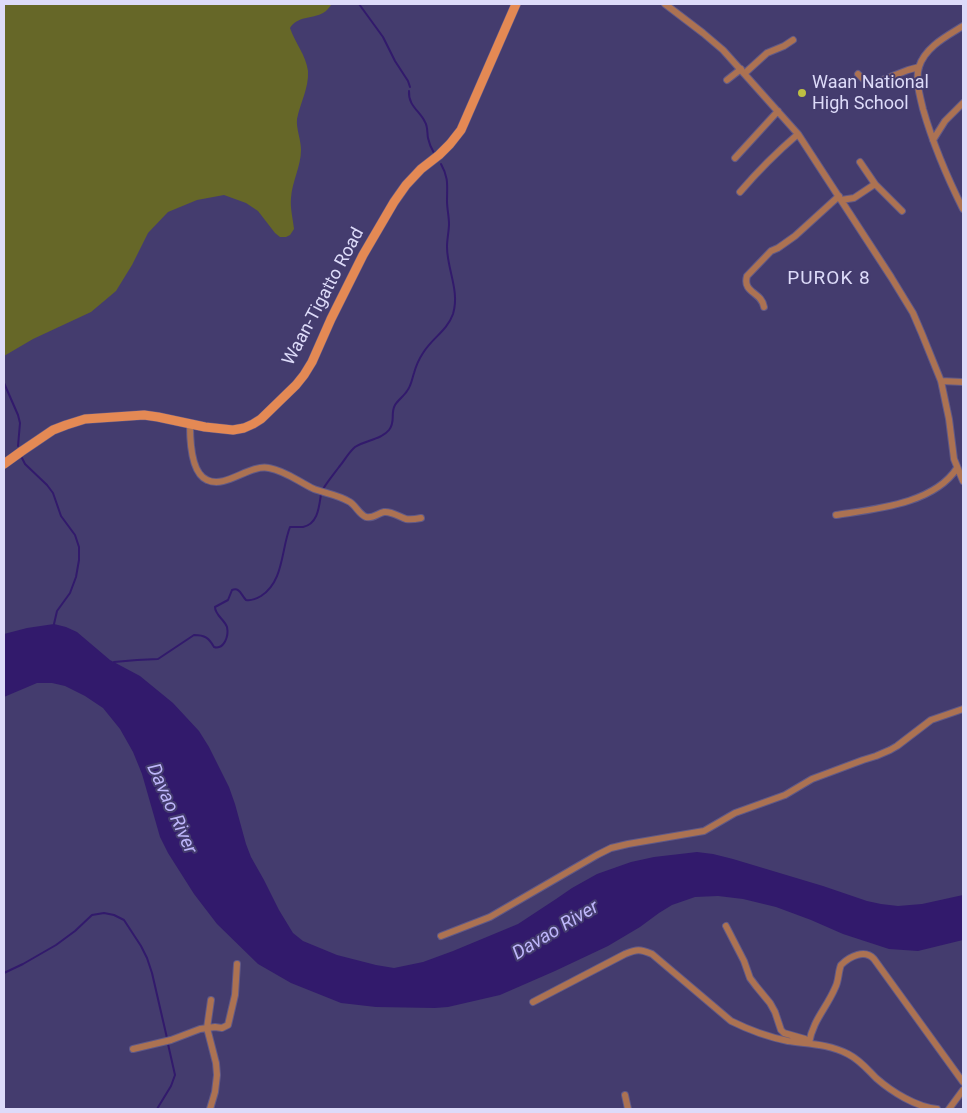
<!DOCTYPE html>
<html>
<head>
<meta charset="utf-8">
<style>
  body { margin:0 }
  #map { position:relative; width:967px; height:1113px; overflow:hidden; background:#443c6e; font-family:Roboto,sans-serif }
  canvas { display:block }
  .frame { position:absolute; inset:0; border:5px solid #dddbf9; pointer-events:none }
</style>
</head>
<body>
<div id="map">
<canvas width="967" height="1113"></canvas>
<div class="frame"></div>
</div>
<script>
const c = document.querySelector('canvas').getContext('2d');
c.lineJoin = 'round';
function fillPath(path, color) { c.fillStyle = color; c.fill(path, 'evenodd'); }
function stroke(path, color, width, dash) { c.strokeStyle = color; c.lineWidth = width; c.lineCap = dash ? 'butt' : 'round'; c.setLineDash(dash || []); c.stroke(path); }
function write(font, color, halo, rows, align = 'center') {
  c.font = font + ' Roboto,sans-serif'; c.lineWidth = 4; c.setLineDash([]); c.textBaseline = 'middle'; c.strokeStyle = halo; c.fillStyle = color; for (const [text, x, y, turn = 0] of rows) {
    c.save(); c.translate(x, y); c.rotate((+turn || 0) * Math.PI / 180); c.textAlign = isNaN(turn) ? turn : align; if (halo) c.strokeText(text, 0, 0); c.fillText(text, 0, 0); c.restore();
  }
}
fillPath(new Path2D(`
  M4,4H332C329,7 327,11 323,13C312,19 297,16 290,28C295,43 306,55 308,71C309,88 300,103 297,119C296,129 301,139 301,150C301,166 292,182 291,198C290,208 293,219 294,229L290,235L286,237H280L275,233L258,211L246,203L224,195L197,200L168,212L148,233L132,265L116,291L91,312L33,339L4,356Z`), '#666728');
fillPath(new Path2D(`
  M54,624L66,627L77,632L110,660L140,676L173,703L199,731L209,747L229,787L235,804L246,844L251,857L264,880L279,910L293,933L303,941L337,955L376,965L394,968L423,962L453,951L518,924L556,899L572,888L597,874L631,862L654,857L697,852L713,854L733,859L823,886L867,901L881,904L898,906L922,904L963,895V940L918,951L889,949L843,934L811,920L776,907L743,899L718,896L695,897L672,905L659,913L640,927L608,946L555,971L500,995L448,1007L435,1008L376,1007L341,1003L291,983L258,964L217,924L194,894L168,853L160,837L142,774L133,752L120,729L103,708L85,696L65,686L52,683H37L4,697V634L27,628Z`), '#321a6c');
stroke(new Path2D(`
  M359,4L383,37L395,61L408,81L410,87
  M409,91C408,106 420,111 425,122C428,127 427,133 428,138C429,143 431,148 434,153
  M4,383L18,415L20,423L18,446
  M22,458L25,464L47,485L53,493L61,516L75,535L79,547V560L76,577L70,593L57,611L54,624
  M323,489C328,481 333,475 339,467C345,460 348,453 355,447C365,440 381,440 389,430C396,421 390,414 395,405C398,400 404,396 407,391C411,386 412,379 414,373C416,366 419,359 423,353C432,338 447,331 453,314C460,291 447,269 447,247C447,239 449,231 449,224C449,216 447,209 447,201C447,186 449,178 441,164
  M114,662L137,660L158,659L194,635C205,635 209,638 214,647C224,650 229,636 227,627C224,619 215,615 215,607L228,600L232,590C240,587 241,595 246,600C251,601 256,599 261,596C284,581 281,550 290,527C294,527 299,527 303,527C318,524 319,507 321,494
  M4,973L23,964L56,945L75,931L92,915L104,913L114,915L124,920L141,946L147,958L152,973L167,1038
  M157,1109L171,1086L175,1075L168,1044`), '#321a6c', 2);
const street = new Path2D(`
  M665,4L703,33L723,50L798,134L891,277L913,313L922,334L941,381L949,419L954,459L963,481
  M963,26C947,36 925,47 919,67C915,80 920,96 923,109C933,144 947,177 963,209
  M745,73L767,53L784,46L793,40
  M858,74L865,81L871,84L877,82L908,70L919,67
  M727,80L741,69
  M933,140L945,121L963,103
  M735,158L778,111
  M875,184L902,211
  M740,192C758,171 777,152 798,134
  M841,200L854,198L875,184L860,162
  M764,307C762,292 742,293 747,276L771,251L778,248L795,236L839,196
  M941,381L963,382
  M190,425C190,440 191,473 207,480C226,489 249,464 269,468C286,471 299,482 314,489C325,493 339,495 350,502C356,506 359,514 366,517C373,519 378,513 384,512C392,511 399,517 406,519C411,520 416,519 421,518
  M836,515C875,509 934,504 957,468
  M726,926L744,961L750,978L756,986L770,1003L775,1012L781,1030L784,1033L805,1039L809,1043
  M441,936L490,917L597,855L611,848L628,844L704,831L735,813L785,795L812,779L863,760L876,756L890,750L897,746L931,720L963,709
  M533,1002L625,954C637,949 640,949 652,954L731,1021C749,1030 768,1037 788,1041C809,1044 829,1044 848,1054C860,1060 867,1069 876,1078C892,1092 916,1107 937,1109
  M809,1043C813,1020 826,1009 835,988C839,981 838,972 841,965C850,956 865,949 874,959L963,1082
  M133,1049L171,1040L200,1029L215,1027L222,1028L228,1025L235,995L237,964
  M625,1095L628,1109
  M210,1109L215,1092L217,1075L216,1063L207,1028L211,1000
  M949,1109L963,1090`);
const secondary = new Path2D(`
  M4,464L22,451L53,430L66,425L85,419L144,415L158,417L205,427L233,430L244,428L253,424L261,419L296,385L304,375L312,362L331,319L363,255L394,202L406,185L421,169L439,155L450,144L461,130L516,4`);
stroke(street, '#605987', 8);
stroke(secondary, '#605987', 10);
stroke(street, '#ac7252', 6);
stroke(secondary, '#e48954', 9);
for (const [x, y, r, color] of [
  [802,93,5,"#bebf42"]
]) { const dot = new Path2D(); dot.arc(x, y, r, 0, 2 * Math.PI); c.fillStyle = color; c.fill(dot); stroke(dot, '#443c6e', 2); }
write('18px', '#dddbf9', '#443c6e', [
  ["Waan National",812,83],
  ["High School",812,104]
], 'left');
write('18px', '#dddbf9', '#443c6e', [
  ["Waan-Tigatto Road",324,297,-62]
]);
c.letterSpacing = '1px';
write('19px', '#dddbf9', '#443c6e', [
  ["PUROK 8",829,279]
]);
c.letterSpacing = '0px';
write('italic 19px', '#beb6fb', '#443c6e', [
  ["Davao River",171,809,66],
  ["Davao River",556,931,-31]
]);
</script>
</body>
</html>
